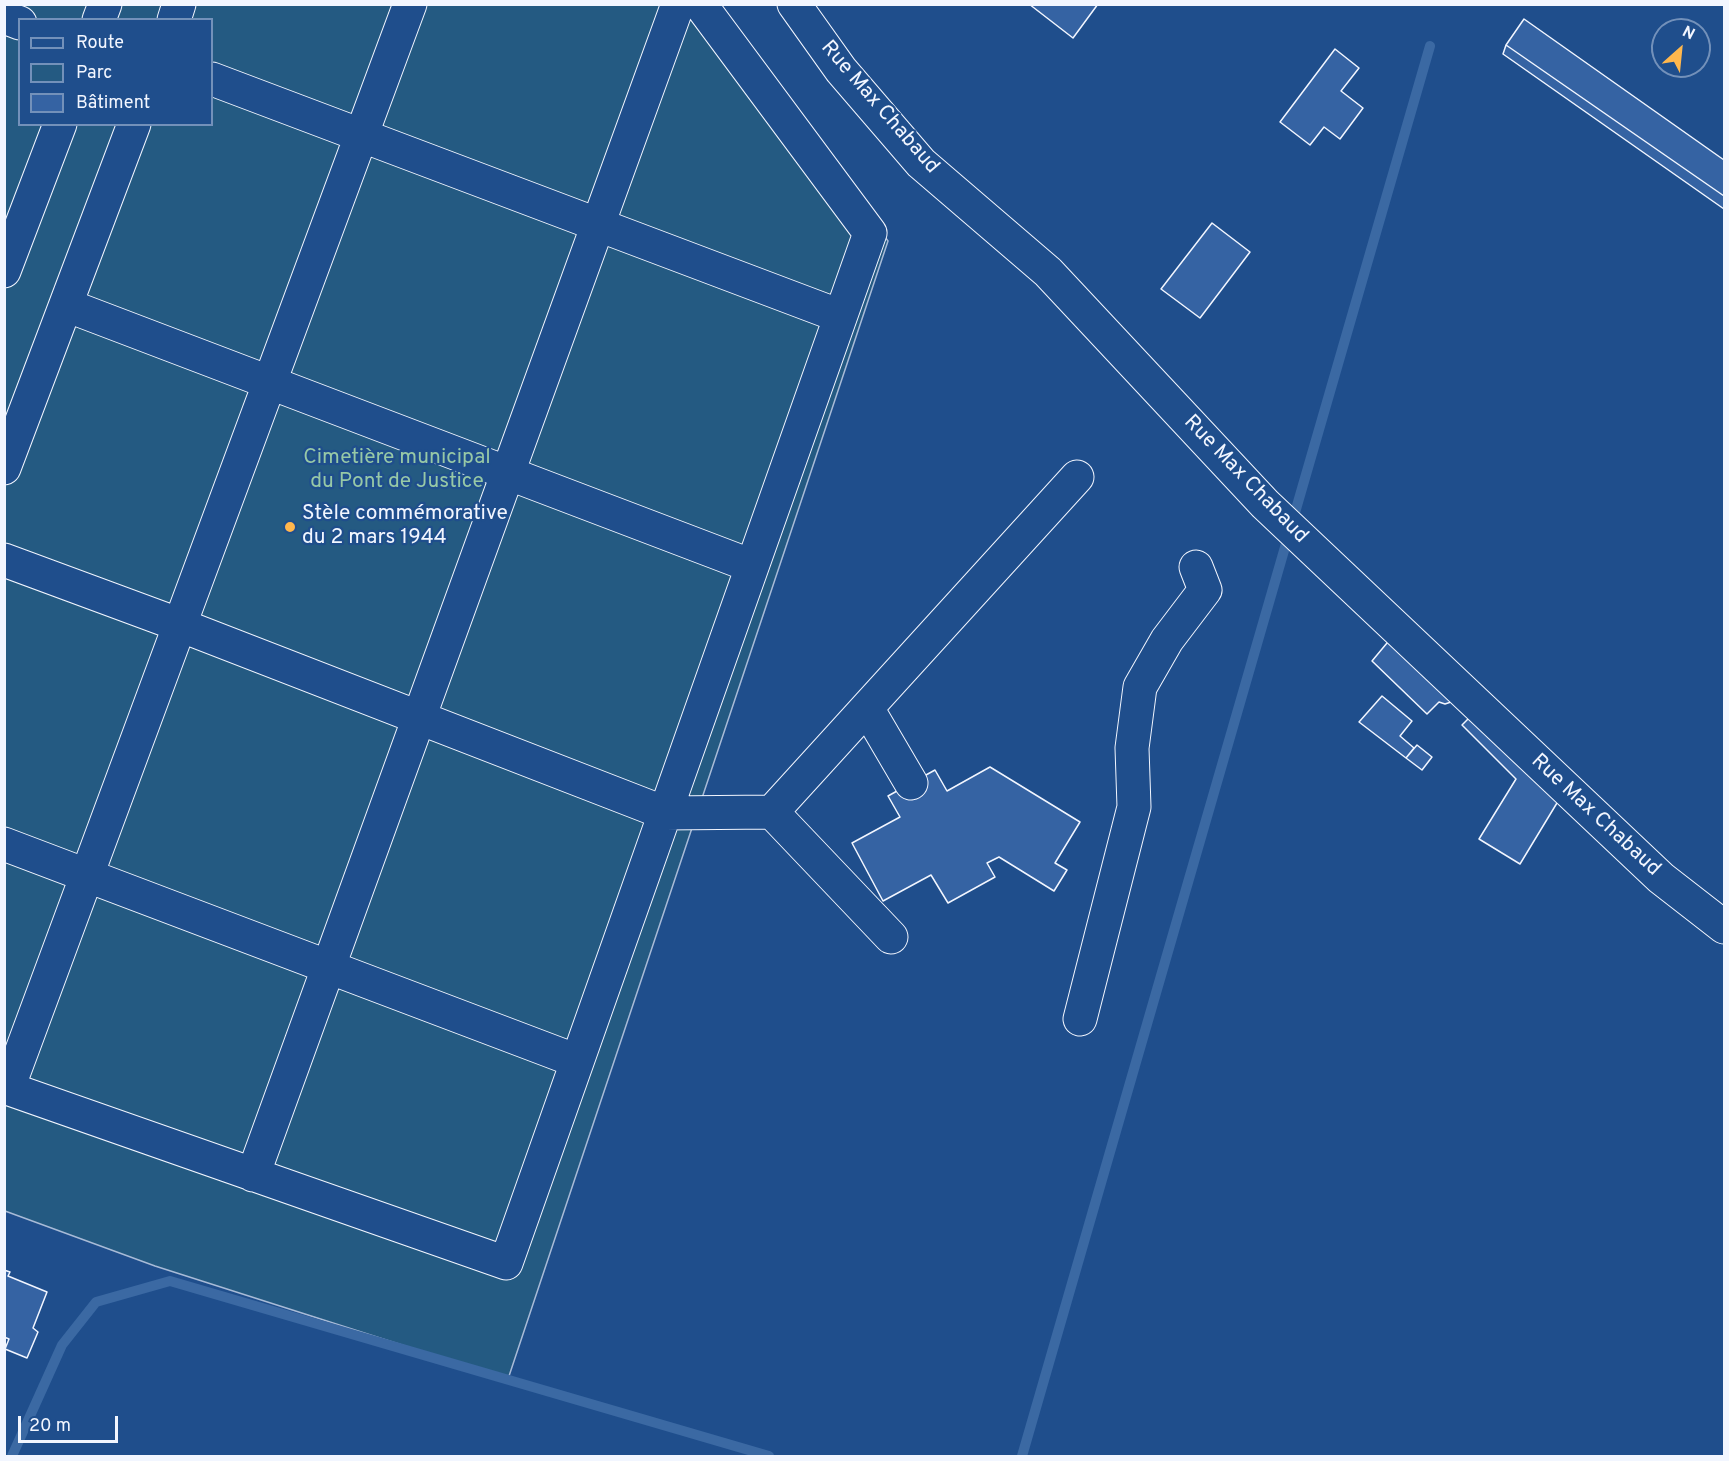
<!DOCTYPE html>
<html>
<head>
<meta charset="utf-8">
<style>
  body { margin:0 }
  #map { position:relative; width:1729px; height:1461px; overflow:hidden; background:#1f4e8c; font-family:Overpass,sans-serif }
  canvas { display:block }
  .frame { position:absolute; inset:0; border:6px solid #f2f6ff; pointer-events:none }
  .legend { position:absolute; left:18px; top:18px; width:195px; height:108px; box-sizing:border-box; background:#1f4e8c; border:2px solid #7391ba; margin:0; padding:8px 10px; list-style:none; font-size:18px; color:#f2f6ff }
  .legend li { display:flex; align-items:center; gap:12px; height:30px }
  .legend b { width:30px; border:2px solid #7391ba }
  .north { position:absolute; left:1651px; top:18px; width:60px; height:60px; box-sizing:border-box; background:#1f4e8c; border:2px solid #7391ba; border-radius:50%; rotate:27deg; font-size:16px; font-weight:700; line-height:24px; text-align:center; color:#f2f6ff }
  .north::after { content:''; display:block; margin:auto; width:21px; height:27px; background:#ffb74d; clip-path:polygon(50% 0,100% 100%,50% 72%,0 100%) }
  .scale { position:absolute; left:18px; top:1416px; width:100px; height:27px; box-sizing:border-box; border:3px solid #f2f6ff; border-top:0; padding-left:8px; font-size:18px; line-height:21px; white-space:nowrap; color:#f2f6ff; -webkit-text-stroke:4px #1f4e8c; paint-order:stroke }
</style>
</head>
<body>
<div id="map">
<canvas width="1729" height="1461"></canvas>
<div class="frame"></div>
<ul class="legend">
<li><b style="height:8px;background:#1f4e8c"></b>Route</li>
<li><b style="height:16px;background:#245a82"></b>Parc</li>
<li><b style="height:16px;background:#3563a3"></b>Bâtiment</li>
</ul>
<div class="north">N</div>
<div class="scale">20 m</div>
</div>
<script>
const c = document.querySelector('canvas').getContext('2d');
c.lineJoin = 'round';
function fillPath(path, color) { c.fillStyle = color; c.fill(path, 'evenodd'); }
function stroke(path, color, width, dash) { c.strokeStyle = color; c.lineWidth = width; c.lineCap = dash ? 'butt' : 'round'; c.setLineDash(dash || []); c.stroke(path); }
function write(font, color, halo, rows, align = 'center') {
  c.font = font + ' Overpass,sans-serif'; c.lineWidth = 4.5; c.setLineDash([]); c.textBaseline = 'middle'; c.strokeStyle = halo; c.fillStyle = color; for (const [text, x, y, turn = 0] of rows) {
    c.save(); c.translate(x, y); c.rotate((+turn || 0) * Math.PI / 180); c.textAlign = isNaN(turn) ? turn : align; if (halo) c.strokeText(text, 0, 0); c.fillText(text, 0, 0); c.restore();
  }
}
const green = new Path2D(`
  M4,5H707L808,131L888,241L508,1379L155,1266L5,1211ZM20,20H212V124H20Z`);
fillPath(green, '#245a82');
stroke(green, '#a8bbd7', 1.5);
stroke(new Path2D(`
  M12,1456L62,1345L96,1302L170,1281L769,1456
  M1022,1456L1430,46`), '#3b69a3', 10);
const building = new Path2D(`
  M1029,4H1098L1073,38Z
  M1524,19L1724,160V196L1506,45Z
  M1506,45L1724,196V209L1503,54Z
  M1335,49L1359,68L1341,91L1363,108L1340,139L1324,127L1310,145L1280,122Z
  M1212,223L1250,252L1200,318L1161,289Z
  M1392,637L1454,701L1445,704L1439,702L1427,714L1372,661Z
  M1382,696L1412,721L1400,736L1414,748L1406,758L1359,722Z
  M1473,714L1560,798L1520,864L1479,839L1516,779L1462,725Z
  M1417,745L1432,757L1422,770L1406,758Z
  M990,767L1080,822L1055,863L1067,870L1054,891L999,857L987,863L995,877L948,903L931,875L883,901L852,843L900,817L888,796L935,770L947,791Z
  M4,1270L10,1272L8,1276L47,1292L33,1328L38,1332L27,1358L5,1349L9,1339L4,1337Z`);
fillPath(building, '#3563a3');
stroke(building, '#f2f6ff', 1.5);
const minor = new Path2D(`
  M794,4L841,70L921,163L1048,272L1265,504L1661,878L1724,927
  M4,17L20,23
  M99,20L105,4
  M174,20L179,4
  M212,79L840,316
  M4,271L60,124
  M66,305L752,566
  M4,468L134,124
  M4,560L180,625L665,813L772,812L891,937
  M867,708L911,783
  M772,812L1077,477
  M4,844L577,1061
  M1080,1019L1134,807L1132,748L1140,687L1167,640L1205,590L1196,567
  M4,1087L506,1263L870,233L700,4
  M8,1088L410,4
  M253,1175L678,4`);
stroke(minor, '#f2f6ff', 35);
stroke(minor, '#1f4e8c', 33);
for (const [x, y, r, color] of [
  [290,527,6,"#ffb74d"]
]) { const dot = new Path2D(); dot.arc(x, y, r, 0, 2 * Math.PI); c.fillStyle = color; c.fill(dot); stroke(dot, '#1f4e8c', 2); }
write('21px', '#f2f6ff', '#1f4e8c', [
  ["Rue Max Chabaud",879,108,49],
  ["Rue Max Chabaud",1245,480,46],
  ["Rue Max Chabaud",1595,816,43]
]);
write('21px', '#97c8a6', '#1f4e8c', [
  ["Cimetière municipal",397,459],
  ["du Pont de Justice",397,483]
]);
write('21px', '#f2f6ff', '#1f4e8c', [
  ["Stèle commémorative",302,515],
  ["du 2 mars 1944",302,539]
], 'left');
</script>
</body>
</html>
